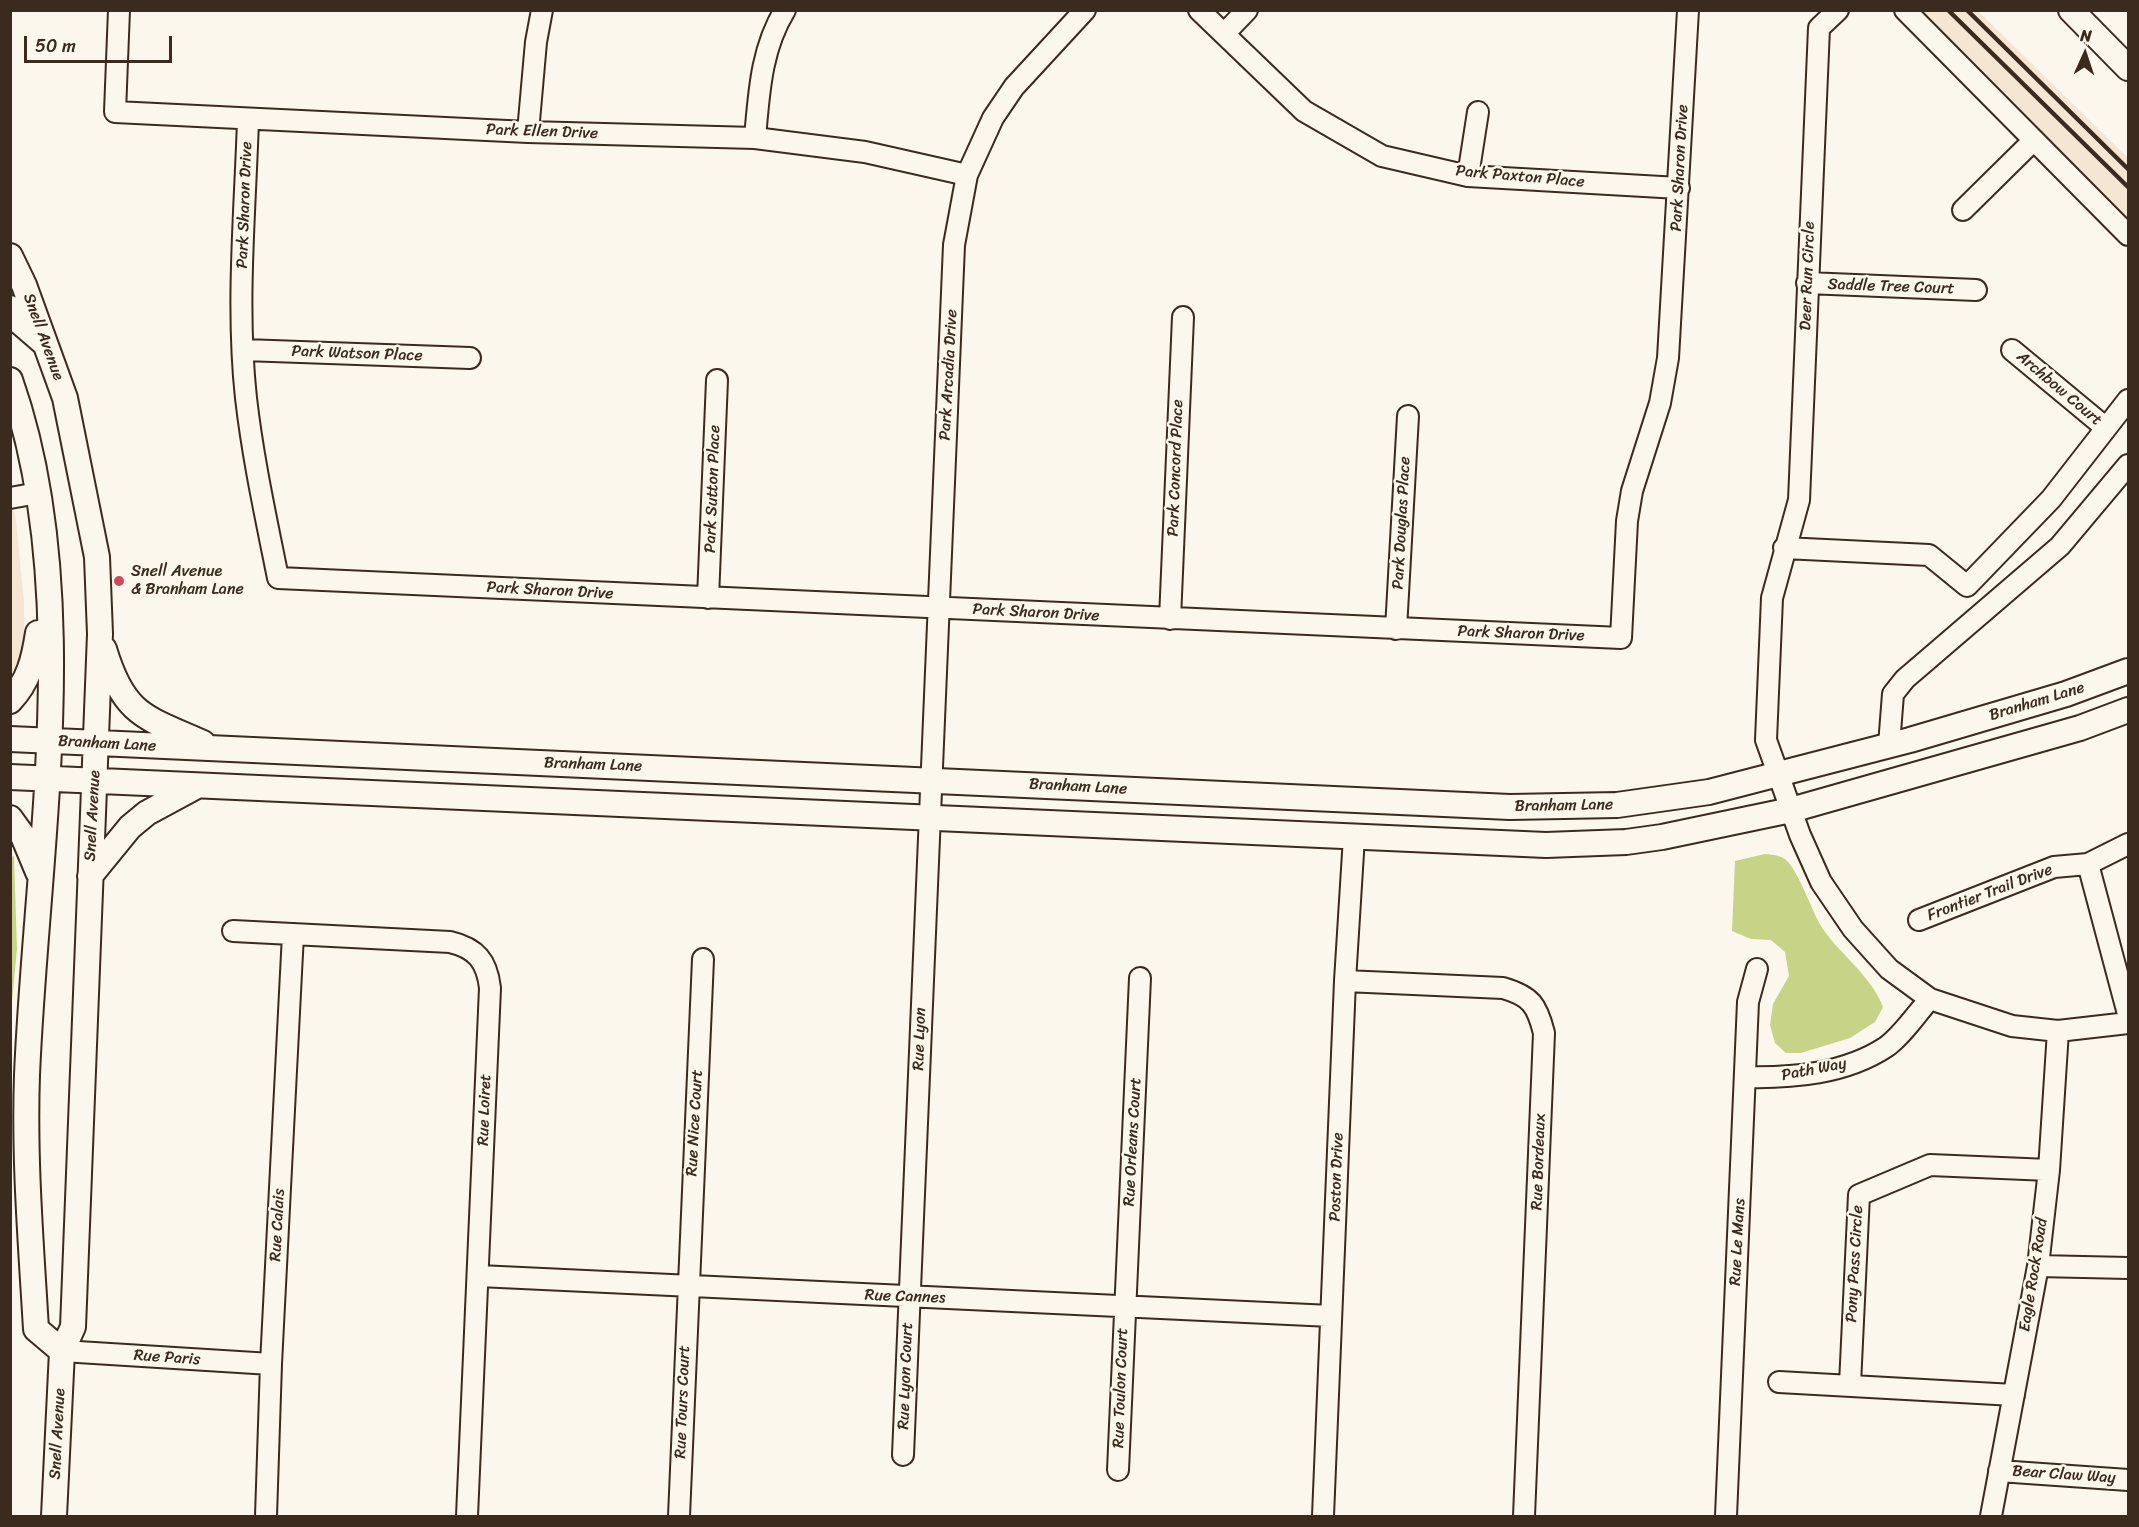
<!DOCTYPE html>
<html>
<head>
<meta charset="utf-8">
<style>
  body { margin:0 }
  #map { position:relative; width:2139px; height:1527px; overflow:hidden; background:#fbf7ec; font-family:Sriracha,sans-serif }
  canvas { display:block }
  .frame { position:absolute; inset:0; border:12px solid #3b2a1e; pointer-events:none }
  .north { position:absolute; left:2055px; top:24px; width:60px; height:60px; -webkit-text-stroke:4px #fbf7ec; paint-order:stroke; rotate:3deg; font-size:16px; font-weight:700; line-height:24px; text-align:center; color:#3b2a1e }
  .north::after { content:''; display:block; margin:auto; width:21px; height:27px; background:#3b2a1e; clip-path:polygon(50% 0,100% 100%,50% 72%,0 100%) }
  .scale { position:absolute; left:24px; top:36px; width:148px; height:27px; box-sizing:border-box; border:3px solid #3b2a1e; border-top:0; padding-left:8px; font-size:18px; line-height:21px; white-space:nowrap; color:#3b2a1e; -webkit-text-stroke:4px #fbf7ec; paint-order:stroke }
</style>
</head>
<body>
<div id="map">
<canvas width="2139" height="1527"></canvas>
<div class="frame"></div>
<div class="north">N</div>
<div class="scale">50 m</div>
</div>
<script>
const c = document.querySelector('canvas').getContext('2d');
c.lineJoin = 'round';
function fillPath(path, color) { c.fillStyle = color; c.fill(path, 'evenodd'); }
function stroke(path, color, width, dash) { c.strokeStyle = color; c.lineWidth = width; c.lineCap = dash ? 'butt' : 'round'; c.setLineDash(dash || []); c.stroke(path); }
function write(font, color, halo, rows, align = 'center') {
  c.font = font + ' Sriracha,sans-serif'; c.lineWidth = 5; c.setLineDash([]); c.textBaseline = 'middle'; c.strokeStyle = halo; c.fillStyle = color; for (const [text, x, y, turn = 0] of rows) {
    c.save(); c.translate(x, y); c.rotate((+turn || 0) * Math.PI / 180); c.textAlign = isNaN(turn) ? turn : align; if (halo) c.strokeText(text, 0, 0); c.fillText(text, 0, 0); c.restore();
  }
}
fillPath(new Path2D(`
  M1915,11H1978L2128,158V222Z
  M10,491L16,520L24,602V661L10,690Z`), '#f4e6d2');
fillPath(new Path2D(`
  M1765,854C1773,855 1780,855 1786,860C1798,870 1812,911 1821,926C1839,954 1871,975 1883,1007L1875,1022L1850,1038L1801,1053H1786L1775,1043L1770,1025L1773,1004L1789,976L1785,952L1771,940L1751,939L1732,931L1735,861Z
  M14,856L17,949L11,1012L10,857Z`), '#c7d386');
const minor = new Path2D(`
  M119,10L115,112L528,132L755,138L865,152L967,175
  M1199,10L1304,111L1382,156L1468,176L1679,188
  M1838,10L1819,28L1799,500L1772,598L1766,740L1800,835L1821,882L1853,929L1889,969L1930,999L2012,1026L2058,1031L2128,1023
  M1905,10L2128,235
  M1224,34L1247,10
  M248,120C245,213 236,306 246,398C253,459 266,518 278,578L1621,638L1627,521L1632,491L1660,403L1668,358L1688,10
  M528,132L536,42L542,10
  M755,138C759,93 761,49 785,10
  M1468,176L1478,112
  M1963,210L2034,140
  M1807,283L1976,290
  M244,350L470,358
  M2012,350L2106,428
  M10,498L38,493
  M1784,548L1929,555L1967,586L2051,499L2128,400
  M708,598L717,380
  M1170,619L1183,317
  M1396,629L1408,416
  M1889,745L1893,694L1905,679L2060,546L2128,465
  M2088,864L2128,1014
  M1919,920L2054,867L2088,864L2128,844
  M233,931L450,942C476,948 487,961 490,988L467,1516
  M1345,981L1503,988C1531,996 1537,1005 1544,1033L1524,1516
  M1746,1077C1793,1078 1845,1074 1886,1047C1902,1036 1916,1014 1930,999
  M2038,1266L2128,1268
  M479,1276L1331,1316
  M62,1351L271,1364
  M1779,1382L2014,1395
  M1850,1384L1859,1195L1930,1165L2049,1170
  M903,1455L954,245L967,175L993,118L1014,87L1085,10
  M1118,1470L1140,978
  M1999,1471L2128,1480
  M266,1516L271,1364L293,934
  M679,1516L703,959
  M1323,1516L1345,981L1354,837
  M1726,1516L1748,1002L1757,969
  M1991,1516L2038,1266L2049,1170L2058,1031`);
const major = new Path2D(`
  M2071,10L2128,68
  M10,256L24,285L65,398L97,557L100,634L74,1302L73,1327L62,1351L54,1516
  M10,308L15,318L44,343
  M10,380C85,592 36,854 27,1075C24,1160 31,1244 36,1329L62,1351
  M104,649C124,716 145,717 203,743
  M10,701C29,681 34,659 38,633
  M10,739L1510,807L1617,805L1709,792L1910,740L2066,694L2128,671
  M10,777L1546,845L1626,842L1662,837L1791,810L2080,728L2128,710
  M10,818L23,836L38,872
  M90,876L130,827L147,813L197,786`);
stroke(minor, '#3b2a1e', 24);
stroke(major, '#3b2a1e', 28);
stroke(minor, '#fbf7ec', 20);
stroke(major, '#fbf7ec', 24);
stroke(new Path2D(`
  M1948,10L2128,187
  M1967,10L2128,169`), '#3b2a1e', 4.5);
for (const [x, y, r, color] of [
  [119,581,6,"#d1495b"]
]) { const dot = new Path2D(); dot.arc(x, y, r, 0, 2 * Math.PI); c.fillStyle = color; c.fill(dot); stroke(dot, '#fbf7ec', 2); }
write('16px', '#3b2a1e', '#fbf7ec', [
  ["Park Ellen Drive",542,132,2],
  ["Park Sharon Drive",1680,168,-87],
  ["Park Paxton Place",1520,177,5],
  ["Park Sharon Drive",245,205,-88],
  ["Deer Run Circle",1808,276,-88],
  ["Saddle Tree Court",1891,287,2],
  ["Snell Avenue",43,337,70],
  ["Park Watson Place",357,354,2],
  ["Park Arcadia Drive",949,375,-87],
  ["Archbow Court",2059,389,40],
  ["Park Concord Place",1176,468,-88],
  ["Park Sutton Place",713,489,-88],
  ["Park Douglas Place",1402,523,-87],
  ["Park Sharon Drive",550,591,3],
  ["Park Sharon Drive",1036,613,3],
  ["Park Sharon Drive",1521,634,2],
  ["Branham Lane",2037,702,-17],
  ["Branham Lane",107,744,3],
  ["Branham Lane",593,765,2],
  ["Branham Lane",1078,787,3],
  ["Branham Lane",1564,806,-1],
  ["Snell Avenue",93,816,-87],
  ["Frontier Trail Drive",1990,893,-21],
  ["Rue Lyon",920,1039,-88],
  ["Path Way",1814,1070,-11],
  ["Rue Loiret",485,1110,-88],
  ["Rue Nice Court",695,1123,-87],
  ["Rue Orleans Court",1133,1142,-87],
  ["Rue Bordeaux",1539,1162,-88],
  ["Poston Drive",1337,1177,-88],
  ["Rue Calais",278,1225,-87],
  ["Rue Le Mans",1738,1242,-87],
  ["Pony Pass Circle",1855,1264,-87],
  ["Eagle Rock Road",2034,1275,-81],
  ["Rue Cannes",905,1297,2],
  ["Rue Paris",167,1358,4],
  ["Rue Lyon Court",906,1376,-88],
  ["Rue Toulon Court",1121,1388,-88],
  ["Rue Tours Court",683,1402,-88],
  ["Snell Avenue",58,1434,-87],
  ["Bear Claw Way",2064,1475,4]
]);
write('16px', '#3b2a1e', '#fbf7ec', [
  ["Snell Avenue",131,572],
  ["& Branham Lane",131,590]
], 'left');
</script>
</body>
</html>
